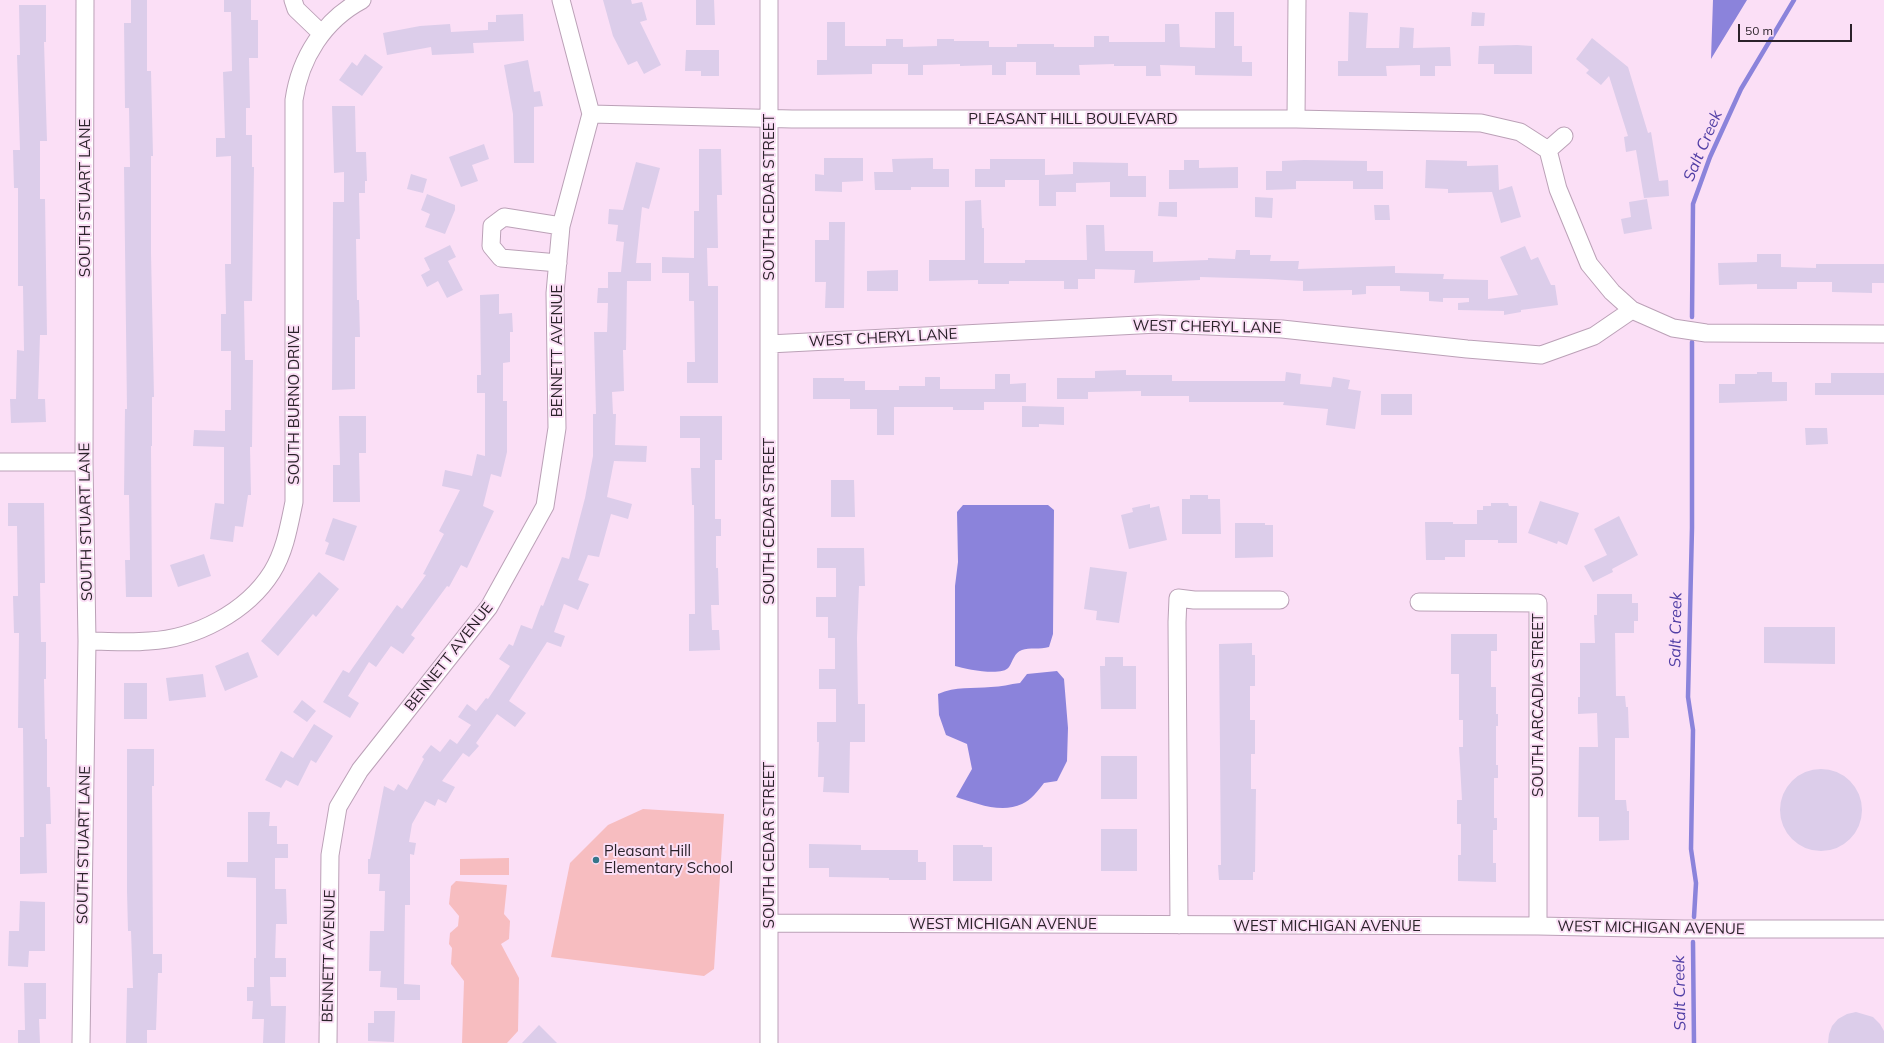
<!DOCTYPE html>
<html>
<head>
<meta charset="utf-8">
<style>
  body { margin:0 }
  #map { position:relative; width:1884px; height:1043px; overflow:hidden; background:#fbdff6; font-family:Mulish,sans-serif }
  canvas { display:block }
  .scale { position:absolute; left:1738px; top:24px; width:114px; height:18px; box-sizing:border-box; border:2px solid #2b222a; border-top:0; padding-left:5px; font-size:12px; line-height:14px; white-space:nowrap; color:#2b222a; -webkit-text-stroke:3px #fbdff6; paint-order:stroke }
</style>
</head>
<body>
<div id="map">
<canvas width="1884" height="1043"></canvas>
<div class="scale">50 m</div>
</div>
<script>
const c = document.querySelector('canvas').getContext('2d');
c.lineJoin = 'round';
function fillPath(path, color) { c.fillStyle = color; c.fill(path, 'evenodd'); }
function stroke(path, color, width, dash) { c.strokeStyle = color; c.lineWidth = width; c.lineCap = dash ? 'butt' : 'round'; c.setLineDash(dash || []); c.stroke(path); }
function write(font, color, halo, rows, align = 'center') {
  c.font = font + ' Mulish,sans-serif'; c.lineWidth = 4; c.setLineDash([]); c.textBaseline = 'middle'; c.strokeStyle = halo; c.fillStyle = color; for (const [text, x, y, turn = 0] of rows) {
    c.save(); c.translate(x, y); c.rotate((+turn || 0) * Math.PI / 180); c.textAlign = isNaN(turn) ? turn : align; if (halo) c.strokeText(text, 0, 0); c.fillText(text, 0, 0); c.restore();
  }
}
fillPath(new Path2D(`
  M643,809L724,814L714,969L704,976L551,957L570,863L608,825Z
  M509,858V875H460V859Z
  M456,881L507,885L504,914L510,921L509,939L501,944L519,978L518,1031L507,1043H462L464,981L451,964L452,948L449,944L450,933L458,926L459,916L449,904L451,886Z`), '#f7bdc0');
fillPath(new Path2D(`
  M1713,0H1747L1711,59Z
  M963,505H1048L1054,510L1053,634L1049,647C1040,650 1029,647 1022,650C1014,653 1013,661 1009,667C1002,677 966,669 955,666V586L958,562L957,512Z
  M1057,671L1064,679L1068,728L1067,761L1057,781L1044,783C1038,791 1031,800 1022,804C1001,814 975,803 956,797L972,769L967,744L946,735L939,715L938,694C956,686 972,689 991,687C1001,687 1010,684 1020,683L1027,674Z`), '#8b83db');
stroke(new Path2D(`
  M1692,317L1693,204L1710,157L1741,89L1794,0
  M1692,342V528L1688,697L1693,730L1691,849L1696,883L1694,917
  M1693,942L1694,1043`), '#8b83db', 4.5);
fillPath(new Path2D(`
  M131,0H147V71H151L153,156H151V253L154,397H152V446H151L152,597H126L125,560H130L129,495H124L125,409H127L124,167H130L129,108H125L124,23H131Z
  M224,0H251V20H258V58H249L250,108H246V135H252V167H254L252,301H244L245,360H253L252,447H250L251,495H248L243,527L235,526L233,542L210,539L215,503L224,504V447L193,446L194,430L225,431V410H231V351H221V314H226L225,264H231V156L216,157V138H225L223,72L232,71L231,12H224Z
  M603,0H631L632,4L642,2L647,20L640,22L661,65L644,74L637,61L628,65L613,36Z
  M696,0H714L715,25H696Z
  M19,5H46V42H44L47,141H40V199H45L47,335H40L38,399H45L46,422L11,423L10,399H16L17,350L24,351L23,286H18V188H14L13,150H20L17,55H20Z
  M1215,12H1234V46H1242V62H1252V76L1195,75V66L1160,65L1161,76H1146V66H1114V64L1079,65L1080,75H1036V62H1006V75H992V65L960,66V64L923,65V75H908V64H872V74L817,75V60H827V22H845V46H886V39H903V47L937,46V39H954V41H989V47H1017V44H1054V47H1094V36H1109V42H1165V24H1179L1180,47L1215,48Z
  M1349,12L1368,13L1366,48H1399L1400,27L1414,28L1413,48L1450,47L1451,66H1435V76H1420V65L1386,66L1387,76H1338V61H1348Z
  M1472,12L1485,13L1484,26H1471Z
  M523,14L524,41L473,43L474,53L432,55L431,47L387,55L383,33L420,26L450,24L451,32L488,30V22H496V15Z
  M1592,38L1628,67L1648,133L1651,132L1659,181L1668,180L1669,196L1644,198L1636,150L1626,152L1624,137L1628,136L1609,76L1601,85L1586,73L1589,70L1576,59Z
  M1517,45L1532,46V74H1494V64H1478L1479,46Z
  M686,50H719V76H701V71H685Z
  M365,54L383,67L362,96L339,80L352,62L357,66Z
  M528,60L534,92L540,91L543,106L534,107V163H514L513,114L504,65Z
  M332,106H355L356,152H366L367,181H365V193H359L360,239H356L357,300H359L360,337H355V389L332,390L333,202H344V172L334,173Z
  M484,144L489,159L472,165L478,181L461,187L449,157Z
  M699,149H721L722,195H717L718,248H707L708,286H718V383H687V362H695L694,301H689V273H662V257L694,258V211H699Z
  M824,158H863V181L842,182V192L815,191V174L824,175Z
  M933,158V169H949V187H911V190H875L874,172H893L892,159Z
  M990,159H1045V175L1073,174V162L1128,163V176H1146V197H1110V182L1076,183V192H1056V206H1039V180H1005V187H975V169H990Z
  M1184,160H1199V168L1238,167V188L1169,189V170H1184Z
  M1304,160L1367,161V171H1383V189H1353V181H1296V189L1266,190V171H1282V161Z
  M1426,160L1467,161V166L1498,165L1499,190L1512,186L1521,217L1501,223L1492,192L1448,193V189L1425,188Z
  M636,162L660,168L649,209L642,207L636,263H651V281H627L626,350H623L624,391L612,392L613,414H616L615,445L647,446L646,462L614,461L607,497L632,504L628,519L611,514L599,557L588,555L578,580L589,584L578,610L564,604L554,632L565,636L561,647L547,642L509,701L526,713L515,727L497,714L476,743L479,746L469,757L463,753L442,781L455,787L446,803L438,799L435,806L425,801L412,824L409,842L416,843L414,855L410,854V905H405L404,984L420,985V1000H397V988L380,987L381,971H369L370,931H384L385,891H379L380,874H368V859H370L384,786L394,791L398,784L407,790L424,759L422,757L431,745L440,752L450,739L457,744L471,725L458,717L467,704L476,711L486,698L488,699L510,666L499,659L509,644L513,646L521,625L532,629L541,605L543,606L562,557L569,559L585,498L593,456V414H596L594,332H607L608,303H597L598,288H608V272H621L624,242L616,241L618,225L608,224L609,209L623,210Z
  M411,174L427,179L423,193L407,189Z
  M427,194L455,205V210L445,234L425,227L430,214L421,210Z
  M1255,197L1273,198L1272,218L1255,217Z
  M1647,199L1652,229L1624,234L1621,219L1631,217L1629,202Z
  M981,200L982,228H984V263H1025V260H1087L1086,225H1104L1105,251H1153V262L1208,260V258L1235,259L1236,250H1250V255H1271L1270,261H1299L1298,269L1395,266V273L1444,274L1443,279L1488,280V299L1518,295L1500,257L1525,246L1531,260L1538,257L1551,285H1555L1558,305L1521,310V312L1504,315V311L1458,310V303L1469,302V298H1443V302L1429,301V292L1400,291V286H1366V294L1352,295V290L1303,291V281L1268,279L1200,277V280L1134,283L1135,270L1095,269V279H1078V289H1064V281H1009V284H978V280L929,281V260H965V201Z
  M1159,202H1177V217L1158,216Z
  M1374,205H1389L1390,220H1375Z
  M829,222H845L844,308H825L826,282H815V240H829Z
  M450,245L456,257L448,261L463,290L447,298L438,281L427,287L421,275L430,270L424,258Z
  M1757,254H1781V267L1816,268V264H1884V283H1872V293L1832,292V282H1797V289H1757V284L1719,285L1718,263L1757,262Z
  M898,270V291H867V271Z
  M499,294V314L512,313L513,332H510V362L503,363V401H507V452L501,477L491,474L483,506L494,511L467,568L461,565L449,587L447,586L411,635L415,638L403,654L391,646L376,667L369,662L348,696L359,703L350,718L323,702L343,670L349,673L397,605L402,609L426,575L423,574L444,534L439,531L460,490L442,486L445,470L472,476L477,454L485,456V393H477V375H481L480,295Z
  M1126,370V375H1172V381H1285L1286,372L1301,374L1300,384L1331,387L1333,377L1350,380L1348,389L1361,391L1355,429L1326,425L1328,409L1283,405L1284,402H1189V396H1141V391L1088,392V399H1057V378H1095V371Z
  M1757,372H1772V382H1787V401L1719,403V384H1735V374H1757Z
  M1831,373H1884V395H1815V383H1831Z
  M995,374H1010V384L1026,383V402H984V410H953V407H894V435H877V409H850V399H813V378H844V381H865V390H899V386H925V377H940V389H995Z
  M1381,394H1412V415H1381Z
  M1022,406L1064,407V425L1039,424V427H1022Z
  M339,416H366V453H359L360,502H333V465H340Z
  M680,416H722V460H715V519H721V536H716V568H718L719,605H711L712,630H719L720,650L689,651V614H695L694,505H692L691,468H700V438H680Z
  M1805,428H1827L1828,444L1806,445Z
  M831,480H854L855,517H831Z
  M1190,495H1208V499H1220L1221,534H1182V499H1190Z
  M1540,501L1579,513L1567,545L1558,541L1557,544L1528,533Z
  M8,503H44L45,583H40L41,642H46V679H44L45,739H47V787H50L51,824H46L47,873L20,874V837H24L23,728H18L19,633H14L13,596H18L17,526H8Z
  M1491,503H1508L1509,506H1517V543H1498V540H1465V557H1445V560H1426L1425,522H1453V524H1477V510H1483V506H1491Z
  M1150,504V508L1159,506L1167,540L1129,549L1121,515L1133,512L1132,508Z
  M1619,516L1638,555L1612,569L1613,572L1593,582L1584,566L1607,555L1594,529Z
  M333,518L357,526L344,561L325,554L329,543L325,541Z
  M1235,523H1265V525H1273V557L1235,558Z
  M817,548H864L865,586H859L857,638L858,704H865V742H850L849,793L823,792L824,777H818L819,742H817V722H836V689H819V669H835V638H828V617H816V597H836V568H817Z
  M204,554L211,576L178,587L170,565Z
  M1090,567L1127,572L1119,623L1096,620L1097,611L1084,609Z
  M319,572L339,589L316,617L313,614L278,656L261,641Z
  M1597,594H1632V603H1638V621H1634V633H1615L1616,696H1625L1626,707H1628L1629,738H1615V800H1626L1627,811H1629V840L1599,841V817H1578L1579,747H1598L1597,713L1578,714V697H1580V643H1595L1594,615H1597Z
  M1764,627H1835V664L1764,663Z
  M1451,634H1497V651H1491V687H1496V714H1498V726H1496V765H1498V778H1494V818H1497V830H1493V863H1496V882L1458,881V855H1461V824H1457V800H1462L1459,747H1463V720H1459V674H1451Z
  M1252,643V655H1255V686H1250V720H1255V754H1251V789H1256L1255,872H1253V880H1219L1218,865H1221L1219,644Z
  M248,652L258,677L225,691L215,666Z
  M1105,657H1123V666H1136V709H1101L1100,666H1105Z
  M203,674L206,697L169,701L166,678Z
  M124,683H147V719H124Z
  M302,700L316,711L307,722L293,712Z
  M314,724L333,736L316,763L311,760L298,786L286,780L281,788L265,780L281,751L293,758Z
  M127,749H154V786H152L153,954H162V973H158L156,1030H147V1043H126L127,988H133L131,931H128L127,891Z
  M1101,756H1137V799H1101Z
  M1780 810a41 41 0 1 1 82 0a41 41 0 1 1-82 0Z
  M248,812H270L269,826H277V844H288V858H275V889H286L287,924H276L275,958H286V977H270L271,1006H286L285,1043H263L264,1019H252L253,1001H247V987H254V958H256V878L227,877V862H248Z
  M1101,829H1137V871H1101Z
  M809,844L861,845V850H918V862H926V880H889V878L829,877V868H809Z
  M953,845H983V847H992V881H953Z
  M20,901L45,902V951H29L28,967L8,966L9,931H19Z
  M24,983H46V1019H39L40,1043H18V1030H25Z
  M374,1011H395L394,1042L368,1041V1023H374Z
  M1856,1012L1873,1017L1880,1024L1884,1031V1043H1828L1829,1034L1832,1026L1838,1019L1847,1014Z
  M539,1025L557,1043H522Z`), '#dccdea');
const minor = new Path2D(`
  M293,0L296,9L321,33
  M591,114L792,119H1296L1481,123L1520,132L1548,150L1558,189L1589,264L1612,292L1632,310L1673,328L1706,333L1884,334
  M1296,119L1297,0
  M1548,150L1564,136
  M558,263L501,258L491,246L492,226L504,217L561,226
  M769,344L1158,324L1282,329L1467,349L1541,355L1594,336L1632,310
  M0,462H84
  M1419,602L1538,603V926
  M87,641C108,641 128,643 149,641C195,639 247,612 272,572C285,551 289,526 294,502V100C300,58 324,20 362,0
  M769,923L1538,926L1684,929H1884
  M1179,925L1177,622L1178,598L1194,600H1280
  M81,1043L87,641L84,462L85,0
  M328,1043L330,855L338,807L360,770L489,607L545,506L557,428L555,293L561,226L591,114L561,0
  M769,1043V0`);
stroke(minor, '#bba1b7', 19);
stroke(minor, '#fff', 17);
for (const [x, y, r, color] of [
  [596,860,4,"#357689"]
]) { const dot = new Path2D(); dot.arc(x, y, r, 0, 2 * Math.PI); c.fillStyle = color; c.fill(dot); stroke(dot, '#fbdff6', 1.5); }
write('15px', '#2b222a', '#fbdff6', [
  ["PLEASANT HILL BOULEVARD",1073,119],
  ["SOUTH CEDAR STREET",769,197,-90],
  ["SOUTH STUART LANE",85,198,-90],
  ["WEST CHERYL LANE",1207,327,1],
  ["WEST CHERYL LANE",883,338,-3],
  ["BENNETT AVENUE",557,351,-90],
  ["SOUTH BURNO DRIVE",294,405,-90],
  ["SOUTH CEDAR STREET",769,521,-90],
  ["SOUTH STUART LANE",86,522,-91],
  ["BENNETT AVENUE",449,657,-52],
  ["SOUTH ARCADIA STREET",1538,705,-90],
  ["SOUTH STUART LANE",84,845,-89],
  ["SOUTH CEDAR STREET",769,845,-90],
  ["WEST MICHIGAN AVENUE",1003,924],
  ["WEST MICHIGAN AVENUE",1327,926],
  ["WEST MICHIGAN AVENUE",1651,928,1],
  ["BENNETT AVENUE",329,956,-89]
]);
write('15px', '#2b222a', '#fbdff6', [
  ["Pleasant Hill",604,851],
  ["Elementary School",604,868]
], 'left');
write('italic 16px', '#513fa5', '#fbdff6', [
  ["Salt Creek",1703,146,-67],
  ["Salt Creek",1676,630,-89],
  ["Salt Creek",1680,993,-91]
]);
</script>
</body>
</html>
